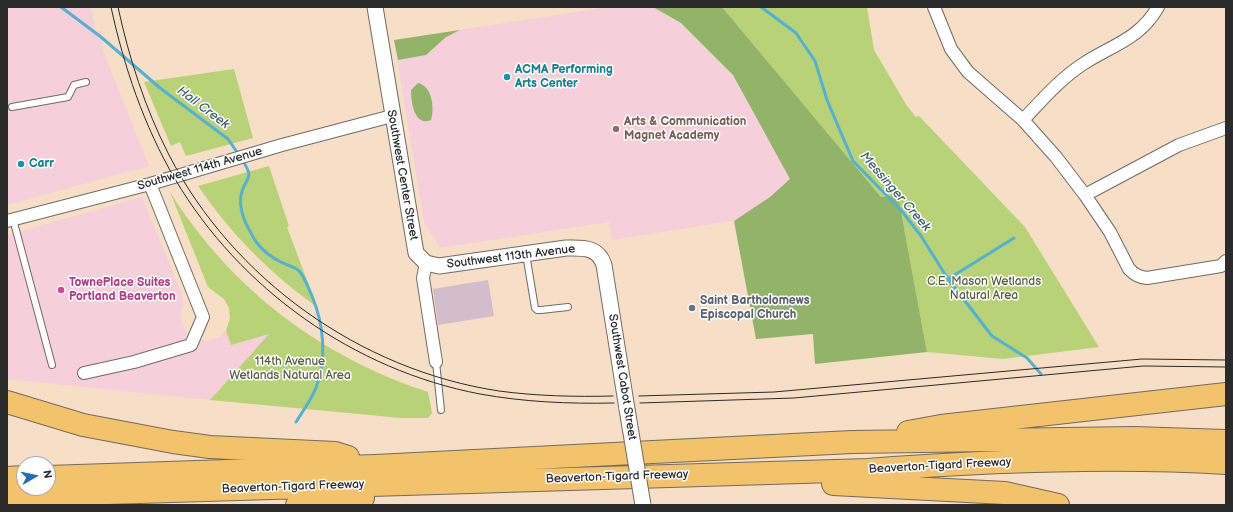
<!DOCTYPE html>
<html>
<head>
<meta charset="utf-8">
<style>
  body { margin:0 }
  #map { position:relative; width:1233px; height:512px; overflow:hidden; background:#f6dfc6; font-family:"Balsamiq Sans",sans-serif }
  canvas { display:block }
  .frame { position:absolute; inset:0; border:8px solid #2b2b2b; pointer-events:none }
  .north { position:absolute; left:16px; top:456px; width:40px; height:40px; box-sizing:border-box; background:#fff; border:1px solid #aaa; border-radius:50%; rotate:81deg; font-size:11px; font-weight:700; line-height:16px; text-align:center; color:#2b2b2b }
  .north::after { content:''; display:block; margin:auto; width:14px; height:18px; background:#1f6fb2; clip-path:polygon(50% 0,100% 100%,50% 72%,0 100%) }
</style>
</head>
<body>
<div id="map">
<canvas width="1233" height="512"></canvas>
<div class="frame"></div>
<div class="north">N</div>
</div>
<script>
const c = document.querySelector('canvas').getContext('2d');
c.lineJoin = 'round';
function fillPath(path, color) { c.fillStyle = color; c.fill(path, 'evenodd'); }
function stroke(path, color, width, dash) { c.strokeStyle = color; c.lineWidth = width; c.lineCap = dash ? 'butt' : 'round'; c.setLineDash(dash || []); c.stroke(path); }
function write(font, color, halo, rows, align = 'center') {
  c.font = font + ' "Balsamiq Sans",sans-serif'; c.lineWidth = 3; c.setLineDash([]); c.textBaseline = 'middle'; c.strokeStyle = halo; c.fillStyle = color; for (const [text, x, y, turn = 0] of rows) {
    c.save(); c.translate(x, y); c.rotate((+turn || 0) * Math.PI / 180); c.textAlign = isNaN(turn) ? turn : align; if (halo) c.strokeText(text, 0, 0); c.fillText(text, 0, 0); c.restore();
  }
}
fillPath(new Path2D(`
  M7,7H91L96,32L102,31V48L149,166L7,205Z
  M609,7H722L881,197L612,240L609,222L440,248L424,222L394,40Z
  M142,197L183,297V302L180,317L186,332L195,339L207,341L218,338L226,331L232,345L270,333L210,400L7,379V235Z`), '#f5cfda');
fillPath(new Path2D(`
  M488,280L494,316L438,325L433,289Z`), '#d1bdcb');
fillPath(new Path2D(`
  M722,7H867L874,50L907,106L916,117L919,116L1025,227L1099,347L1003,359L927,352L898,195L881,197Z
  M234,69L253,138L186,156L180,142L171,146L144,82Z
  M269,166L289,226L287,227L317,307C270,274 230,233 198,186Z
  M170,192C230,288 321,357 428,392L432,413L428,418H401L210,400L269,334L231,345L226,331L230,318L229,308L224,299L208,287Z`), '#b8d278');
fillPath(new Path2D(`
  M653,7H722L881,197L898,195L927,352L815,364L813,334L756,339L734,221L770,197L790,179L733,75L681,23Z
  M460,30L446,37L426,55L398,60L394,40Z
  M418,83C432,86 435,108 431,120C414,127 411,101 411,90Z`), '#92b468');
stroke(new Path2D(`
  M61,7L101,37L160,88L228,139L239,155
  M761,7L796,33L815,61L827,100L853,161L901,210L921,236L948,279L992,336L1027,358L1041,374
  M242,160C256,180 245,176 241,195C239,208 245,223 251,233C257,246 269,256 281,262C286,265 293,266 298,270C305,276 308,288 312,296C324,325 327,358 316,388C311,400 303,411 296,422
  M948,279L1014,238`), '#54b1d2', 3);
const service = new Path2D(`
  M12,107L68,97L74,85L86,82
  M13,219L52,365
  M526,254L535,308L537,310H541L568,307
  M436,362L441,410`);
const minor = new Path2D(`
  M934,7L951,49L968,72L1023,120L1056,157L1085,195L1110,232L1129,269C1135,275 1139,277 1147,278L1221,266L1226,261
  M1023,120C1042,100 1060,79 1083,64C1112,45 1140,39 1158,7
  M1085,195L1179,145L1226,128
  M7,221L150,184L282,145L392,116
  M426,263L423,278L436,362
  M84,373L134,362L191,345L203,317L150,184`);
const tertiary = new Path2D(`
  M375,7L416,253L426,263L439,266L566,248C582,248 598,246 604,265L627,409`);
const motorway = new Path2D(`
  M7,402L83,425L173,442L210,447L335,453L348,457
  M908,432L941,426L1226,394
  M48,477L375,466L852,442L1134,438L1226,441
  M7,478L24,477
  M833,484L1005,493L1058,505
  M7,496L868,470C987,461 1107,456 1226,463
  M297,505L363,498`);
stroke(service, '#726a61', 8);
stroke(minor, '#726a61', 14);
stroke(tertiary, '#726a61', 17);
stroke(motorway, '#726a61', 24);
stroke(service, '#fff', 6);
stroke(minor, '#fff', 12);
stroke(tertiary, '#fff', 15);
stroke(motorway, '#f2c36a', 22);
stroke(new Path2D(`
  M111,7C124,67 144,126 175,179C240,289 354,370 480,394C524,402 569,404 614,403
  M118,7C129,58 145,108 169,155C233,279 360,370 499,391C536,396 575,397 613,396
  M639,396L774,392L1142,359L1226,360
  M640,403L794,398L1143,366L1226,367`), '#2b2b2b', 1);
const tertiaryBridge = new Path2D(`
  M627,409L643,505`);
stroke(tertiaryBridge, '#726a61', 17, []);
stroke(tertiaryBridge, '#fff', 15);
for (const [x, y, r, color] of [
  [507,77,4,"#0f9aa8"],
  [616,129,4,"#8d6e63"],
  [21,164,4,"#0f9aa8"],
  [61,290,4,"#d1479c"],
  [692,308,4,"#6b7280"]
]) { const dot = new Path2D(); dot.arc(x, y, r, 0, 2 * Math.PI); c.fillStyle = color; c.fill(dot); stroke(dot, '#fff', 1.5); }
write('bold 12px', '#0d838f', '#fff', [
  ["ACMA Performing",515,70],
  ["Arts Center",515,84],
  ["Carr",29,164]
], 'left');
write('bold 12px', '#785e54', '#fff', [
  ["Arts & Communication",624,122],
  ["Magnet Academy",624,136]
], 'left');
write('12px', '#2b2b2b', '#fff', [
  ["Southwest 114th Avenue",200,169,-16],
  ["Southwest Center Street",402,175,80],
  ["Southwest 113th Avenue",511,257,-7],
  ["Southwest Cabot Street",622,377,81],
  ["Beaverton-Tigard Freeway",940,466,-3],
  ["Beaverton-Tigard Freeway",617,477,-2],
  ["Beaverton-Tigard Freeway",293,487,-2]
]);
write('12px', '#555d42', '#fff', [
  ["C.E. Mason Wetlands",984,282],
  ["Natural Area",984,296],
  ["114th Avenue",290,362],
  ["Wetlands Natural Area",290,376]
]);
write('bold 12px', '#b23c85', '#fff', [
  ["TownePlace Suites",69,283],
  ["Portland Beaverton",69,297]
], 'left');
write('bold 12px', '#5b616d', '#fff', [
  ["Saint Bartholomews",700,301],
  ["Episcopal Church",700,315]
], 'left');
write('italic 13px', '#3b616e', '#fff', [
  ["Hall Creek",203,108,37],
  ["Messinger Creek",895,192,49]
]);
</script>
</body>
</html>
